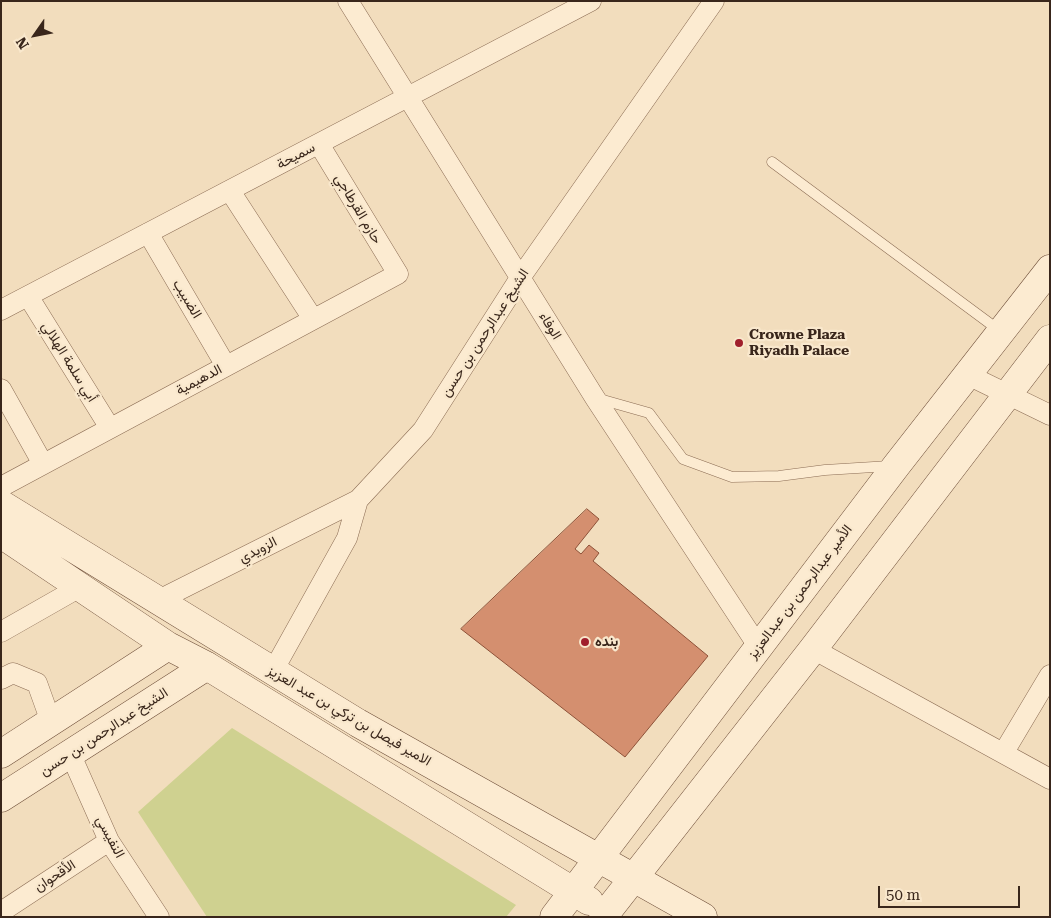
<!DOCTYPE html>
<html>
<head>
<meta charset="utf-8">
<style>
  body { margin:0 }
  #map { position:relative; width:1051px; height:918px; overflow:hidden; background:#f2ddbd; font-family:"Roboto Serif",serif }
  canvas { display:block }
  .frame { position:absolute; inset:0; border:2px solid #39261b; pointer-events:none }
  .north { position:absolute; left:10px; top:10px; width:50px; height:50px; -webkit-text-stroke:4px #f9e8cd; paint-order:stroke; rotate:237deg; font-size:14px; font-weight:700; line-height:20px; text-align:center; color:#39261b }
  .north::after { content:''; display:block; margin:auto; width:18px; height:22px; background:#39261b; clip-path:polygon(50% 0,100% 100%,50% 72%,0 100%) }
  .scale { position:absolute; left:878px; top:886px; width:142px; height:22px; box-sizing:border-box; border:2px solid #39261b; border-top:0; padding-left:6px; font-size:15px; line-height:18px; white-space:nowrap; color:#39261b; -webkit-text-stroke:4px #f9e8cd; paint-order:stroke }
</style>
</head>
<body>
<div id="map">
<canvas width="1051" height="918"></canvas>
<div class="frame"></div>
<div class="north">N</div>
<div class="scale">50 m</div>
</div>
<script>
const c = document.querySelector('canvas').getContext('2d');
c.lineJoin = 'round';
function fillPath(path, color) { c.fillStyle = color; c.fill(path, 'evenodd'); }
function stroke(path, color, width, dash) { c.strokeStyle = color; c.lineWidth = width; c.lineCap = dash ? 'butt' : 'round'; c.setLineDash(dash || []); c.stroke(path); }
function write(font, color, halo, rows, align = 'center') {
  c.font = font + ' "Roboto Serif",Vazirmatn,serif'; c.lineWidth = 4.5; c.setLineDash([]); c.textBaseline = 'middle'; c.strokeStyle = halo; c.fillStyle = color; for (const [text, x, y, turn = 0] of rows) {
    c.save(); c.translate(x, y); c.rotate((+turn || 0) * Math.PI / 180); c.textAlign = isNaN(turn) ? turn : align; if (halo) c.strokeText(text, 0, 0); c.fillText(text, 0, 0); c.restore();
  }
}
fillPath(new Path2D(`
  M232,728L516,905L506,917H207L138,812Z`), '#cfd190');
const building = new Path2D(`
  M587,509L599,519L575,549L581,554L589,545L599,553L593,561L708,656L625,757L461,629Z`);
fillPath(building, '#d48f6f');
stroke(building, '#8d5138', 1);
const lane = new Path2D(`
  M772,162L1000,331
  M596,398L649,413L683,459L732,477L779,476L825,470L890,466`);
const street = new Path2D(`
  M348,1L595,398L758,646
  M230,191L313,319
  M148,233L226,366
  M28,296L110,428
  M1,310L591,1
  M968,375L1050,415
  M1,389L43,464
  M1,487L398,274L319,144
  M159,600L358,500
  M1,632L80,587
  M813,649L1050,779
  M273,671L347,538L358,500L423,430L520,278L714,1
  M1,679L13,673L37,683L51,722
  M1004,752L1050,675
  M70,753L109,841L159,917
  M1,912L109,841`);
const secondary = new Path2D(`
  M1,504L358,723L703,917
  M1,534L168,646L207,666L589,901
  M1,754L168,646
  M1,798L207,666
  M554,917L896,466L1050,269
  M603,917L813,649L1050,339`);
stroke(lane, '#8b6c54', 11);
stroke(street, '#8b6c54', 21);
stroke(secondary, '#6d4d38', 29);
stroke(lane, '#fcebd1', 10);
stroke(street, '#fcebd1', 20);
stroke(secondary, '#fcebd1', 28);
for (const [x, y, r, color] of [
  [739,343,5,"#a01f2c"],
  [585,642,5,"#a01f2c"]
]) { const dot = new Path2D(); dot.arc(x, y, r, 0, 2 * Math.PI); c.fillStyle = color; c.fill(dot); stroke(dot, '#f9e8cd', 2); }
write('14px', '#39261b', '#f9e8cd', [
  ["سميحة",296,156,-28],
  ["حازم القرطاجي",358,209,59],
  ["الضبيب",187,299,59],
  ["الوفاء",550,326,58],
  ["الشيخ عبدالرحمن بن حسن",485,333,-57],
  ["أبي سلمة الهلالي",69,362,58],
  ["الدهيمية",199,380,-28],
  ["الزويدي",258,550,-27],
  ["الأمير عبدالرحمن بن عبدالعزيز",800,592,-53],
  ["الامير فيصل بن تركي بن عبد العزيز",349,716,30],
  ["الشيخ عبدالرحمن بن حسن",104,732,-33],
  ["النفيسي",110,837,62],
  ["الأقحوان",55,876,-33]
]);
write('bold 14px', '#39261b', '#f9e8cd', [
  ["Crowne Plaza",749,335],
  ["Riyadh Palace",749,351],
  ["بنده",595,642]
], 'left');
</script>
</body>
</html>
